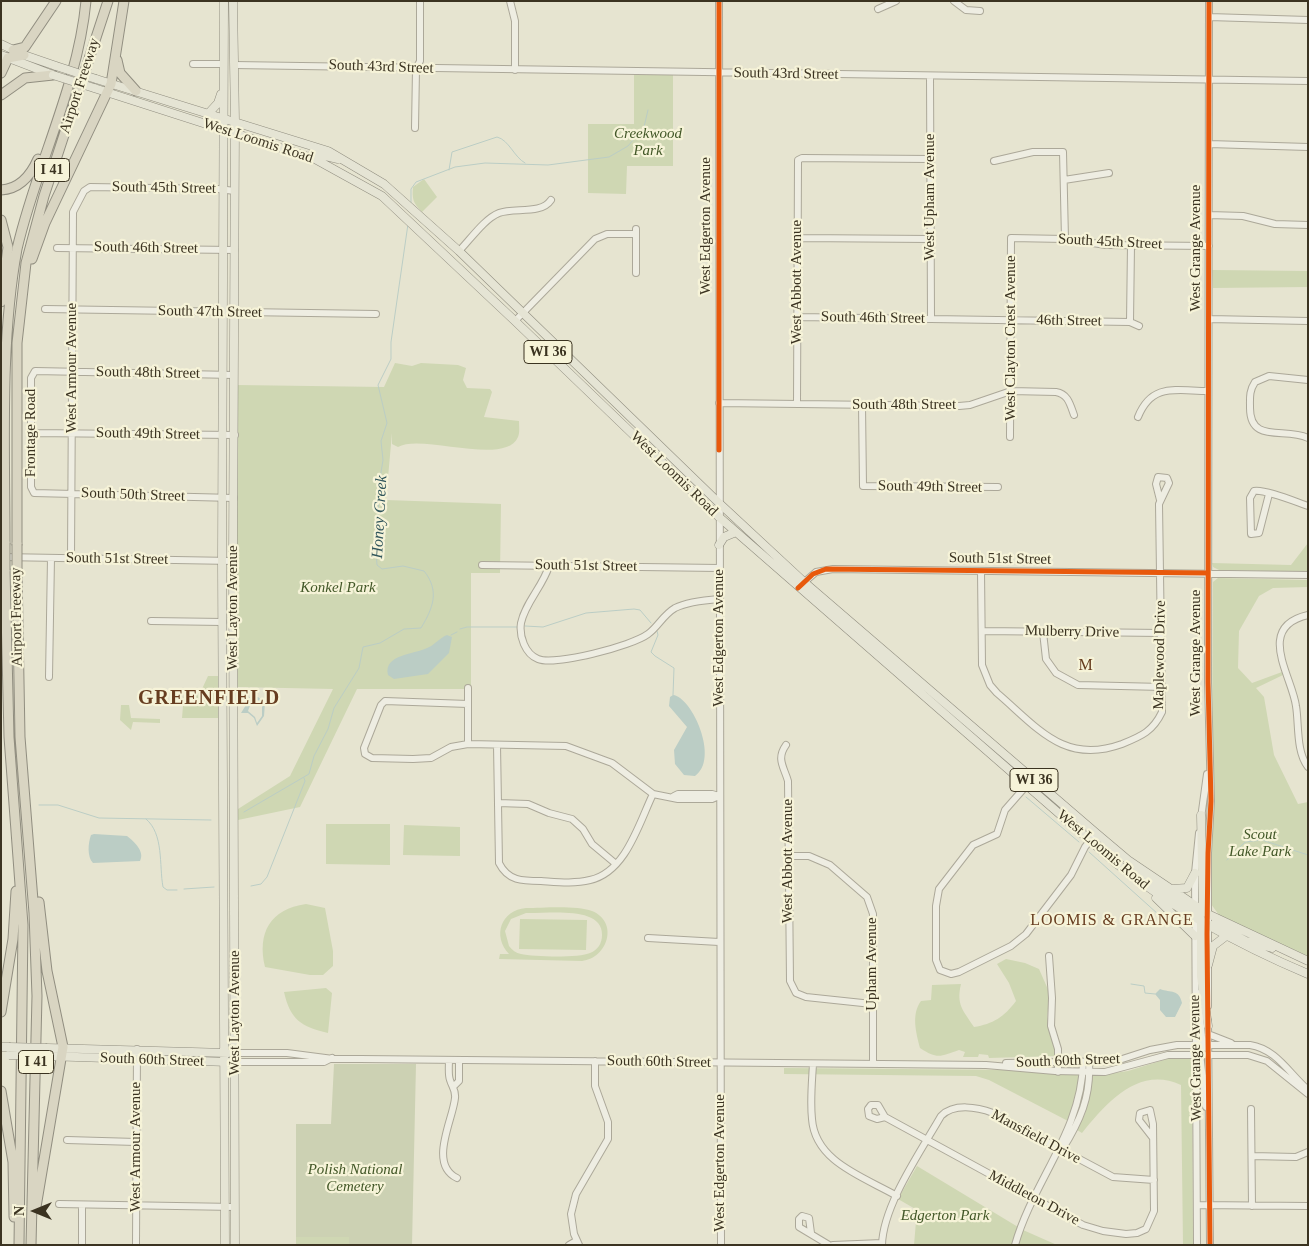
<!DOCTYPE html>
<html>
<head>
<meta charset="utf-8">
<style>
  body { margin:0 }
  #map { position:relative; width:1309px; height:1246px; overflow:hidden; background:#e6e4d0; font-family:"Times New Roman",serif }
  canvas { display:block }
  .frame { position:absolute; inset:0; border:2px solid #3b3321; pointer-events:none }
  .north { position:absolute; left:10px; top:1186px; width:50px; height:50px; -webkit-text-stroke:4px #f6f3d8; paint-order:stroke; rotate:270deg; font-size:14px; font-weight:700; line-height:20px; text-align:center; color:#3b3321 }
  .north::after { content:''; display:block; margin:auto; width:18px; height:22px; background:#3b3321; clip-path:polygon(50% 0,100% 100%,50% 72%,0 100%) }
</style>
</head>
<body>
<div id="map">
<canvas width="1309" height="1246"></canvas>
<div class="frame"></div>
<div class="north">N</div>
</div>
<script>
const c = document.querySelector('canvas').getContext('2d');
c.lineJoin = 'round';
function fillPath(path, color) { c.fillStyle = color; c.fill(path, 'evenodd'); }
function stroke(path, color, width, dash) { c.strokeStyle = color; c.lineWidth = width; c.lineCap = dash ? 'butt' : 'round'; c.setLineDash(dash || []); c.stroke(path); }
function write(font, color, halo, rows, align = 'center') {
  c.font = font + ' "Times New Roman",serif'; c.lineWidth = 4.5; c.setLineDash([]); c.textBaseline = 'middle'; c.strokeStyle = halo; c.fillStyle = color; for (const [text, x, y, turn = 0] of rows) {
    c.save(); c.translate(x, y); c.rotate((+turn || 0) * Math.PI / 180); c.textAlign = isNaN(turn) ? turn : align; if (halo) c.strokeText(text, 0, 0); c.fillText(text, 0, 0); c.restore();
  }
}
fillPath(new Path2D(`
  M634,75H673V166H627L626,194L588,193V124H634Z
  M424,179L437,197L422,212C413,203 412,199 413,187Z
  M1212,270L1308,271V287L1213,288Z
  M395,363L412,366L421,363L458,365L466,368L463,380L467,388L490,389L492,392L484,417L519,421C519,426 520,433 518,437C505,467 421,433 398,447L392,444V433L386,500L501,504L500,573H471V689H357L300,807L238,820V809L290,776L333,689L237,687V385L384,387Z
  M1308,543V572L1219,570L1213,567L1212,563L1291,565Z
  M1218,578L1308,580V587L1273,588L1259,596L1239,631L1238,668L1252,683L1282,672L1283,675L1256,688L1264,697L1274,755L1298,804L1308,802V957L1219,915L1211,904L1213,582Z
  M208,676H218V718H182L184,694L193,689H202Z
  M121,705H129L131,718L160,719V723L133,722L131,730L120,720Z
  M326,824H390V865L326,864Z
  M404,825L460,827V856L403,855Z
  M306,904L325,908L333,951V966L323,975H310L265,967C257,933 270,909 306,904Z
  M526,908C543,908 576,905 592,911C619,922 608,958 582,961L499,959L500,954H509C492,936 501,910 526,908ZM526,913C546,914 603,905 602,935C602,943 598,950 590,953C580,958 534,957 521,954C516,953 512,950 509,946L505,931L511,919Z
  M520,919L587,920L586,950L519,949Z
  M1006,959L1025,963L1039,969L1050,994L1047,1017L1056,1056L989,1058L988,1055L979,1054L978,1057H963L965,1052L959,1050C941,1056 938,1060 920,1048C916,1033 911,1014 921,1001L931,1000L932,985L961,984C956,1005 963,1010 974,1027C993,1024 1004,1017 1016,1001L1009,983L997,964Z
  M326,988L332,993L328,1033C301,1027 290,1019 284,992Z
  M1170,1058L1192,1059L1193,1245H1183L1181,1085C1139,1065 1106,1103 1082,1133L1077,1130L1085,1114L1093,1076L1128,1071Z
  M784,1068L1018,1070L1078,1074L1081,1078L1068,1121L989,1080L976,1076L784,1074Z
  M917,1166L1023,1230L1057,1245H914L917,1210L898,1199Z
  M296,1237H349V1244L383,1245H296Z`), '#cfd7b3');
fillPath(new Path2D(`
  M334,1064H416L412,1245L349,1244V1237H296V1124H331Z`), '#ccd1b3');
fillPath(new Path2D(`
  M447,635L452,637L449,653L428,674L394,679L388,675C383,654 416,654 427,648C435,645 439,638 447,635Z
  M673,695C692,697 720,759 695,776L684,775L675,764L674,750L687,727L669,706L670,697Z
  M252,696L258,697L265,703L264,716L257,726L254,718L248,713H241L246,705L245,700ZM252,700H258L262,705V716L257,723L255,717L248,711Z
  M94,834L127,836C135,842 145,852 140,861L93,863C87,857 88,843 91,835Z
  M1160,989C1171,993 1179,989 1182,1003L1175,1017H1166L1160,1010V1000L1155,994Z`), '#bbcdc5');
stroke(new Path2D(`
  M449,170L452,152L497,137C509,140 514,157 525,163
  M411,203V189L416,182L455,167L485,163L548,165L609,157L628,146L644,127L648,110
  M525,626L543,627L586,613L634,609L640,610L651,623
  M460,629L467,627H517
  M657,631L658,635L651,652L655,656L674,668L673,695
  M451,635L457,632
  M1026,797L1079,842
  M39,805H58L99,818L211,820
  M244,812L309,774L314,756L328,729L334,708L359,668L363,647L380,643L404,629L421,628C433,608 440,591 424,571L403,566L382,569L377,565L376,551L380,538L378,525L379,485L383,460L381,441L387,423L378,385L391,359V342L408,224
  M146,819C164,834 159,865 163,887L167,890H177
  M1089,852L1168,923L1179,927
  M1227,860L1245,842L1262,840L1308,855
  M251,886L261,884L267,877L305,781L304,778
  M184,889L214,887
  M1131,984L1144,986L1145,993L1155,994`), '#bbcdc5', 1);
const minor = new Path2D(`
  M510,1L515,21V70
  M719,1L721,1245
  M954,1L966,10L980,11
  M878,9L896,1
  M1209,17L1308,20
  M193,64H224
  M234,65L1308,81
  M930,76L931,319
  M415,128L416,69L420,61V1
  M1209,144L1308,147
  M994,161L1033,152H1063L1065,239
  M1064,180L1109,173
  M1209,215L1243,216L1275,224L1308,225
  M797,238L930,239
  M57,248L235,250
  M459,251C470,240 484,219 499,213C514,207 541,215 551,200
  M636,273V229
  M45,309L376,314
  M798,317L1130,322L1139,326
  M1209,319L1308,321
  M515,321L595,239L607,234H636
  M1130,322L1131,245
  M1308,380L1269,376L1255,382C1249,391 1250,398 1250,408C1250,444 1285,427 1308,438
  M719,403L959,406L970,405L1011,391L1056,392C1068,394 1070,404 1074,415
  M797,404L798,160L802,158L930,159
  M862,405L863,486L998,487
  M1138,417C1152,382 1177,391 1208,391
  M31,433L235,435
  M1010,437L1011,238L1065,239L1106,245L1209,246
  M1269,494L1259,533L1251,534L1250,498L1254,491C1265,489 1296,502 1308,506
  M234,498L34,493L31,487V378L35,371L234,375
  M2,557L233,561
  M71,558L73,212L84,191L90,187L218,189L235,191
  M482,565L720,568
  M549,566C543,586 525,603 521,623C519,636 525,654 538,659C555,666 632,646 648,634C658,627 663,615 675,608C687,602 706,600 719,599
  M981,571L982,665L990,685L997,693C1038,728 1064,765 1122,744C1142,736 1153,731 1162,712L1159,504L1169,483L1167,478L1158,477L1156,484L1160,500
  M801,585L816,572L833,569L1308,575
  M1308,615C1255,627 1292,676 1296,706C1299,724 1296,752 1308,767
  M151,621L223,622
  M982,631L1162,633
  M1043,632L1046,659L1056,673L1078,685L1163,687
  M49,677L51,558
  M468,704L385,701L381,705L364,748L365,754L372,758L413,759L431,758L451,747L468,744L566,746L612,763L653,794L678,799H712L719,796
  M468,744V688
  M497,745L499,863C508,881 522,881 541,881C557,882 574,884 590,880C626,872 639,823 653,794
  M786,745C776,759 784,767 788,781L790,981L796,993L806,997L872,1004
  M1026,786L1005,810L997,834L973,845L939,889L936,906V960L940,970L951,974L959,972L1011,946L1026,934L1071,875L1085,847L1096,833
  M674,796L678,794H712L719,796
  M498,803L528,804L549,813L572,819L583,829L592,844L616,864
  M1201,818L1207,774
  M789,856H809L830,865L867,897L873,914V1064
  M648,938L719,942
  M1049,956L1052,998L1051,1026L1058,1049V1072
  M1198,993L1203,1048
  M1208,1006V853L1211,801L1208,682L1209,1
  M1208,1021L1210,1245
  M1208,1034L1231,1043
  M235,1053H287L333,1059H360L986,1065L1055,1071L1105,1072L1168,1055H1248L1267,1061L1308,1094
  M1200,1053L1206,1107
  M449,1060C449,1066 448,1075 450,1080C452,1087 456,1090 455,1098C453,1120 428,1164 457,1178
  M235,1062H324L332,1058
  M1006,1063L1116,1061L1150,1050L1177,1045H1250C1276,1049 1288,1072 1307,1089
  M813,1064C812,1082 810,1101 812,1119C815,1162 864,1177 897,1196
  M454,1086L459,1081V1060
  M1251,1109L1252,1206
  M885,1117L877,1119L869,1116L868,1109L871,1105H878L885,1117L1083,1225L1103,1231L1126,1234L1137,1233L1146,1229L1154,1211L1153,1124L1150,1110L1140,1113L1139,1120L1153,1138
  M67,1140L136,1142
  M1062,1150C1080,1121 1091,1097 1089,1062
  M1252,1156L1296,1157L1308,1152
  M59,1204L235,1207
  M82,1205V1245
  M1197,1205L1308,1206
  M811,1233L809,1218L802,1216L799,1219V1227L829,1245
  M136,1245L137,1049
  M569,1245L576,1241
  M579,1245L574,1234L571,1214L576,1194L608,1139V1122L595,1086V1061
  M833,1245L882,1243
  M882,1245C883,1205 921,1151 941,1116C954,1103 977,1107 993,1113L1113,1177L1154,1180
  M1015,1245C1033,1181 1082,1131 1083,1062
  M1197,1245L1195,873L1199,833`);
const major = new Path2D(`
  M224,1L222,561L225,1245
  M233,1L235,122L233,561L235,1245
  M1,44L24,55L56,66
  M1,55L53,75
  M96,79L328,151L384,184L459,251L719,503L804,582L1096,833L1128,860L1208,914L1308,961
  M94,88L315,159L382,196L515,321L719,517L1117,864C1175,910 1239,945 1308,974
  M208,114L218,103L221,94
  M313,153L338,159
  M719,545L724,537L736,532
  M1201,815L1203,913
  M1135,873L1189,909L1202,913
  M1172,889L1187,888L1195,873
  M1156,898L1195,936
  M1201,919V976L1208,1026
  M1214,924L1246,941L1272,948
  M1208,965L1213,946L1226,936
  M1,1047H9
  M47,1048L228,1053
  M46,1056L229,1062`);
const highway = new Path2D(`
  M13,50L25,47L56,1
  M117,60L120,73L136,91
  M1,73L8,58L24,55
  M1,95L25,78L53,75
  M1,190C20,189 31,175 38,159
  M1,220L8,247L1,302
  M32,259L45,223L111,84L124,1
  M5,543C5,448 0,342 17,249C36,166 78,86 86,1
  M17,544V343L26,263L44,196L108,1
  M5,570L9,737L23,925L19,1245
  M17,570L20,737L34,913L37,996L31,1245
  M1,1012L13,939L16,891
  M1,1091L13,1162L14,1217
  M36,1207L63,1047L47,971L39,902`);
stroke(minor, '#aca899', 8);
stroke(major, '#918e80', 9);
stroke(highway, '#918e80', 11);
stroke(minor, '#eeede2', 6);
stroke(major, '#e5e4d4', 8);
stroke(highway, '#d9d5c2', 9);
const majorBridge = new Path2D(`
  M56,66L96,79
  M53,75L94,88
  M9,1047L47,1048
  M9,1055L46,1056`);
const highwayBridge = new Path2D(`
  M17,544V570
  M5,570V543`);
stroke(majorBridge, '#918e80', 9, []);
stroke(highwayBridge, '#918e80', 11, []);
stroke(majorBridge, '#e5e4d4', 8);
stroke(highwayBridge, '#d9d5c2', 9);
stroke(new Path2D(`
  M719,1V450
  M1209,1L1208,682L1211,801L1208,853L1207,934L1210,1245
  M798,588L813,574L826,569L1208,573`), '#e8590c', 5);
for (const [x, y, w] of [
  [52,170,35],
  [548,352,48],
  [1034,780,48],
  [36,1062,35]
]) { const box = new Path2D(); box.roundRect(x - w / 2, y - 11.5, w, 23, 4); c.fillStyle = '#f6f3d8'; c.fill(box); stroke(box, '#3b3321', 1); }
write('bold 14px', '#3b3321', null, [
  ["I 41",52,170],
  ["WI 36",548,352],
  ["WI 36",1034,780],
  ["I 41",36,1062]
]);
write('15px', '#3b3321', '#f6f3d8', [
  ["South 43rd Street",381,67,2],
  ["South 43rd Street",786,74,1],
  ["Airport Freeway",80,86,-72],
  ["West Loomis Road",258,141,18],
  ["South 45th Street",164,188,1],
  ["West Upham Avenue",930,197,-90],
  ["West Edgerton Avenue",706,226,-90],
  ["South 45th Street",1110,242,3],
  ["South 46th Street",146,248,1],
  ["West Grange Avenue",1196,248,-90],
  ["West Abbott Avenue",797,282,-90],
  ["South 47th Street",210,312,1],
  ["South 46th Street",873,318,1],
  ["46th Street",1069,321,1],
  ["West Clayton Crest Avenue",1011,338,-90],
  ["West Armour Avenue",72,368,-90],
  ["South 48th Street",148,373,1],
  ["South 48th Street",904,405],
  ["Frontage Road",31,433,-90],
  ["South 49th Street",148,434,1],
  ["West Loomis Road",674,474,44],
  ["South 49th Street",930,487,1],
  ["South 50th Street",133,495,2],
  ["South 51st Street",117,559,1],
  ["South 51st Street",1000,559,1],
  ["South 51st Street",586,566,1],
  ["West Layton Avenue",233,608,-90],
  ["Airport Freeway",17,617,-91],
  ["Mulberry Drive",1072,632,1],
  ["West Edgerton Avenue",719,638,-90],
  ["West Grange Avenue",1196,653,-90],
  ["Maplewood Drive",1160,655,-89],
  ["West Loomis Road",1103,850,40],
  ["West Abbott Avenue",788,861,-90],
  ["Upham Avenue",872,964,-90],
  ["West Layton Avenue",235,1013,-90],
  ["West Grange Avenue",1196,1058,-91],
  ["South 60th Street",152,1060,2],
  ["South 60th Street",1068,1061,-2],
  ["South 60th Street",659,1062,1],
  ["Mansfield Drive",1036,1137,28],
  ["West Armour Avenue",136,1147,-90],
  ["West Edgerton Avenue",720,1163,-90],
  ["Middleton Drive",1034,1198,28]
]);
write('italic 15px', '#425727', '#f6f3d8', [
  ["Creekwood",648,134],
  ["Park",648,151],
  ["Konkel Park",338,588],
  ["Scout",1260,835],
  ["Lake Park",1260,852],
  ["Polish National",355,1170],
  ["Cemetery",355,1187],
  ["Edgerton Park",945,1216]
]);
write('italic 16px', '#30555b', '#f6f3d8', [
  ["Honey Creek",380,517,-87]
]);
c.letterSpacing = '1px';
write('16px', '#673d20', '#f6f3d8', [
  ["M",1086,666],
  ["LOOMIS & GRANGE",1112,921]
]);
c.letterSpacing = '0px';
c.letterSpacing = '1px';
write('bold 20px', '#673d20', '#f6f3d8', [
  ["GREENFIELD",209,699]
]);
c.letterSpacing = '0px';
</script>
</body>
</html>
